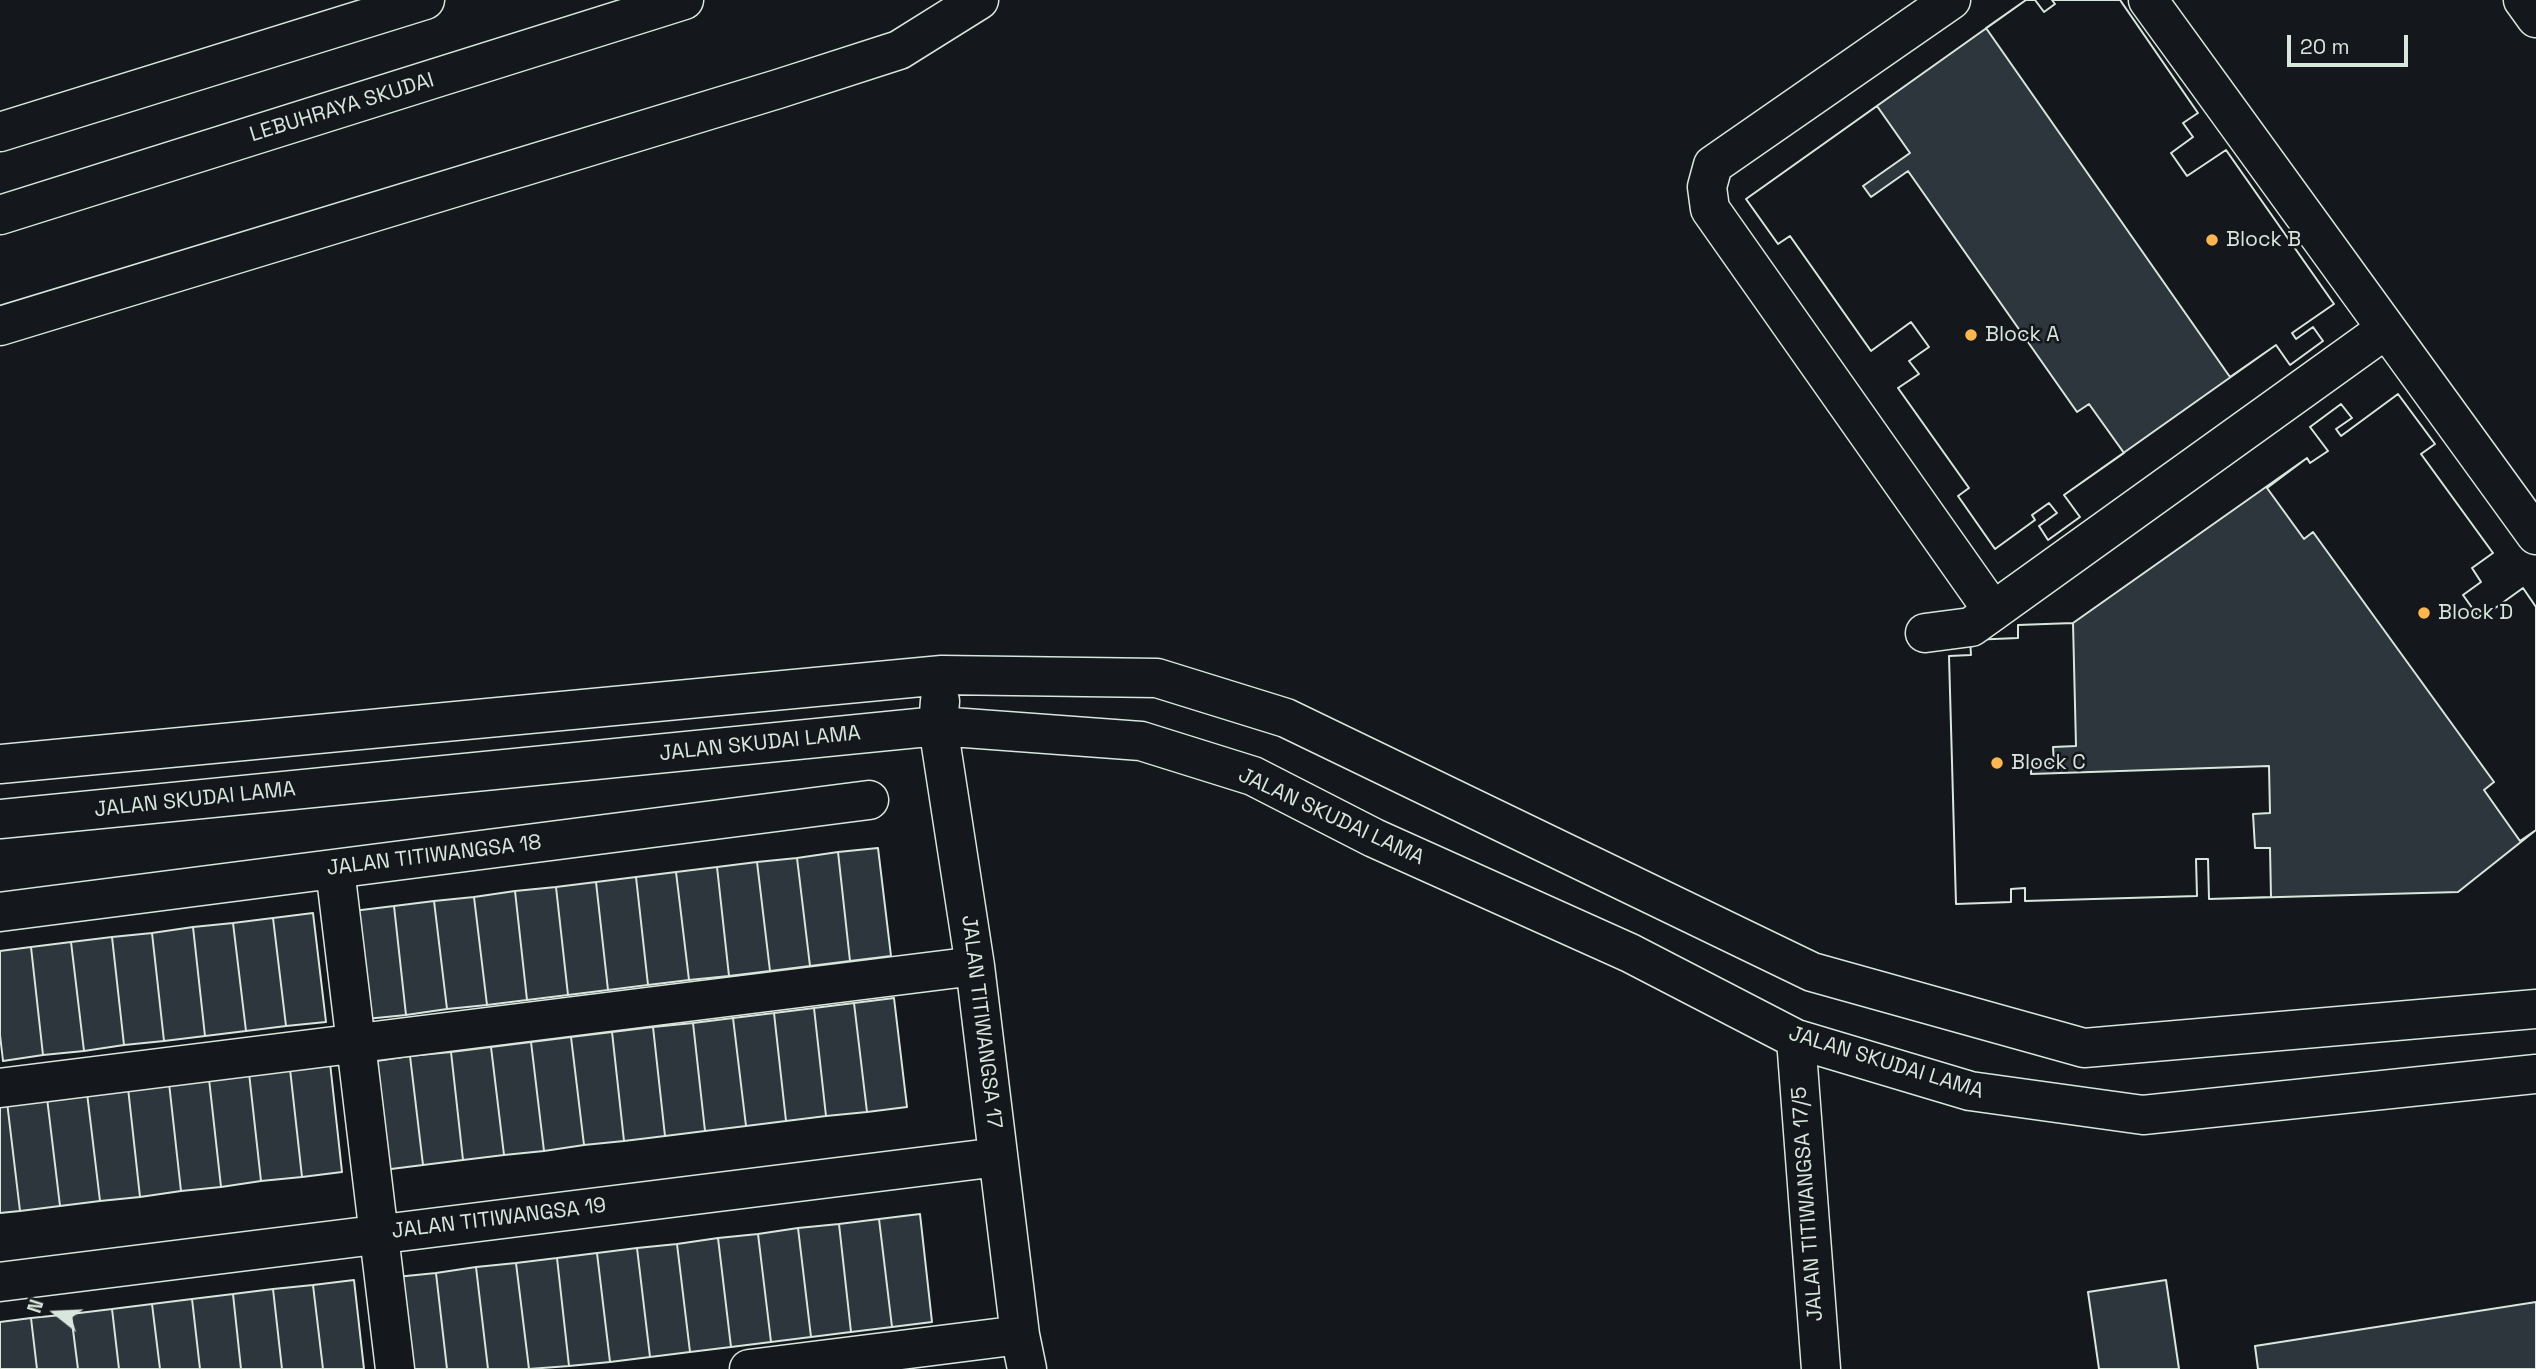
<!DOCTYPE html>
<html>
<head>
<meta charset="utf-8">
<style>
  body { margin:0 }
  #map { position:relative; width:2536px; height:1369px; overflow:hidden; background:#14181c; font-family:"Space Grotesk",sans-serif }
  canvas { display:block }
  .north { position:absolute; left:21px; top:1278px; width:70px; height:70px; -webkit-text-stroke:5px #14181c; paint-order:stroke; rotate:288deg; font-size:19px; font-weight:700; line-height:28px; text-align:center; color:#d8e6dc }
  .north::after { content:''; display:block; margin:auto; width:24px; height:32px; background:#d8e6dc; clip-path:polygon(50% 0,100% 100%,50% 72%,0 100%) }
  .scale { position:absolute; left:2287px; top:35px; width:121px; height:32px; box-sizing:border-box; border:4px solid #d8e6dc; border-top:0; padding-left:9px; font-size:21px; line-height:24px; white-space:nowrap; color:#d8e6dc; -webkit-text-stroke:5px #14181c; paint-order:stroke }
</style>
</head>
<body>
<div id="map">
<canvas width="2536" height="1369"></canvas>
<div class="north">N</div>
<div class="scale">20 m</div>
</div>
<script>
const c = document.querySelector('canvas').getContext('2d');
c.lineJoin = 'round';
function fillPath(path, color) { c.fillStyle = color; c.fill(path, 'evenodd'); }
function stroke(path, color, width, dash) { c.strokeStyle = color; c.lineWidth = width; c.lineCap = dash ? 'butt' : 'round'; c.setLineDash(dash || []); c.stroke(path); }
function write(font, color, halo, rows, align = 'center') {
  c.font = font + ' "Space Grotesk",sans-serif'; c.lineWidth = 5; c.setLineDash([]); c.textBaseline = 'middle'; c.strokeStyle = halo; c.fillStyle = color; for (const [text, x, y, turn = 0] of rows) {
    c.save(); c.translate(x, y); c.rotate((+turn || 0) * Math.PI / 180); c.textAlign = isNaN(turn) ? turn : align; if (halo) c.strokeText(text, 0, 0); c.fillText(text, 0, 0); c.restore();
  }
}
const building = new Path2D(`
  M2026,0H2035L2044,12L2055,4L2052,0H2120L2198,113L2183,123L2193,137L2171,153L2187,176L2226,150L2334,304L2292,333L2296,339L2313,327L2323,341L2290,365L2276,345L2064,495L2080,517L2048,540L2039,526L2057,513L2049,503L2032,515L2035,520L1995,549L1958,496L1969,488L1898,388L1919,374L1909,361L1929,347L1911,322L1871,351L1790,236L1778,244L1746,199Z
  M2026,0H2035L2044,12L2055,4L2052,0H2120L2198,113L2183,123L2193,137L2171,153L2187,176L2226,150L2334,304L2292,333L2296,339L2313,327L2323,341L2290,365L2276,345L2230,377L1986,28Z
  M1877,106L1910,153L1863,186L1871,197L1908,171L2077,412L2089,404L2124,453L2064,495L2080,517L2048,540L2039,526L2057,513L2049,503L2032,515L2035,520L1995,549L1958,496L1969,488L1898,388L1919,374L1909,361L1929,347L1911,322L1871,351L1790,236L1778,244L1746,199Z
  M2398,394L2435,444L2421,454L2493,553L2472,568L2481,582L2463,595L2480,619L2523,588L2536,607V830L2520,841L2484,790L2494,782L2313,532L2304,539L2267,488L2307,458L2310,463L2328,451L2310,427L2341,404L2352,418L2336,429L2341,436Z
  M2398,394L2435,444L2421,454L2493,553L2472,568L2481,582L2463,595L2480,619L2523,588L2536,607V830L2458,892L2209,899L2208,859H2196L2197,896L2025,901V888L2011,889V902L1956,904L1949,656L1971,655L1970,640L2018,638V625L2073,623L2307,458L2310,463L2328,451L2310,427L2341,404L2352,418L2336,429L2341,436Z
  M2073,623L2076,746L2053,747L2054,763L2031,764V774L2269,766L2270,813L2253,814L2255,848H2270L2271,897L2209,899L2208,859H2196L2197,896L2025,901V888L2011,889V902L1956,904L1949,656L1971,655L1970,640L2018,638V625Z
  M878,848L891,956L850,961L838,852Z
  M838,852L850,961L810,966L797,858Z
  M797,858L810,966L770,971L757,862Z
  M757,862L770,971L729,976L717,867Z
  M717,867L729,976L689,980L676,872Z
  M676,872L689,980L648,985L636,877Z
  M636,877L648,985L608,990L596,882Z
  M596,882L608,990L568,995L556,887Z
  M556,887L568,995L527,1000L515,891Z
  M515,891L527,1000L487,1005L474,897Z
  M474,897L487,1005L447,1009L434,901Z
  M434,901L447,1009L406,1015L394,906Z
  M394,906L406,1015L366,1019L353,911Z
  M313,913L326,1022L286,1026L273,918Z
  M273,918L286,1026L246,1031L233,923Z
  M233,923L246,1031L205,1036L193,927Z
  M193,927L205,1036L164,1041L152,933Z
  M152,933L164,1041L124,1045L112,937Z
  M112,937L124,1045L84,1051L71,942Z
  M71,942L84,1051L43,1055L31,947Z
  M31,947L43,1055L3,1061L0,1035V951Z
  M894,998L907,1107L867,1112L854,1003Z
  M854,1003L867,1112L826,1116L814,1008Z
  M814,1008L826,1116L786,1121L774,1013Z
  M774,1013L786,1121L746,1126L733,1018Z
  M733,1018L746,1126L705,1131L693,1023Z
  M693,1023L705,1131L665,1136L653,1027Z
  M653,1027L665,1136L624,1141L612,1032Z
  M612,1032L624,1141L584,1145L571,1037Z
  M571,1037L584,1145L544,1151L531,1042Z
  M531,1042L544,1151L504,1155L491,1047Z
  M491,1047L504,1155L463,1160L451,1052Z
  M451,1052L463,1160L423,1165L410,1056Z
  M410,1056L423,1165L383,1170L370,1062Z
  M330,1063L342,1172L302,1177L290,1069Z
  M290,1069L302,1177L261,1181L249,1073Z
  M249,1073L261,1181L221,1187L209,1079Z
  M209,1079L221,1187L181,1191L169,1083Z
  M169,1083L181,1191L140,1197L128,1088Z
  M128,1088L140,1197L100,1201L87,1093Z
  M87,1093L100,1201L60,1206L47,1098Z
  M47,1098L60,1206L20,1211L7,1102Z
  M7,1102L20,1211L0,1213V1103Z
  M920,1214L932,1322L892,1327L879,1219Z
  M879,1219L892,1327L851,1332L839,1224Z
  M839,1224L851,1332L811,1337L798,1228Z
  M798,1228L811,1337L771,1342L758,1234Z
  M758,1234L771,1342L731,1347L718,1238Z
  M718,1238L731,1347L690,1352L677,1244Z
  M677,1244L690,1352L650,1357L637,1248Z
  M637,1248L650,1357L610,1362L597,1253Z
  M597,1253L610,1362L569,1366L557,1258Z
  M557,1258L569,1366L529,1369L516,1263Z
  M516,1263L529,1369H488L476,1267Z
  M476,1267L488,1369H447L436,1273Z
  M436,1273L447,1369H406L396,1277Z
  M354,1280L364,1369H323L313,1285Z
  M2166,1280L2179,1369H2099L2088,1292Z
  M313,1285L323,1369H282L273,1289Z
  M273,1289L282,1369H241L233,1294Z
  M233,1294L241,1369H200L192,1299Z
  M192,1299L200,1369H160L152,1304Z
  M2536,1302V1369H2258L2255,1346Z
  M152,1304L160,1369H119L112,1309Z
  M112,1309L119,1369H78L71,1314Z
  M71,1314L78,1369H37L31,1318Z
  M31,1318L37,1369H0V1322Z`);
fillPath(building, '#2c363c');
stroke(building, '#d8e6dc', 2);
const minor = new Path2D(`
  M1951,0L1713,165L1707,187L1710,209L1993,611
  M2148,0L2536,535
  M2523,0L2536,18
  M1925,633L1971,627L2386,329
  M940,701L938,726L975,966L1020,1335L1027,1369
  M0,764L942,675L1157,678L1286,718L1812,972L2084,1048L2536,1009
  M0,819L938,726L1141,741L1253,776L1374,838L1630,953L1796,1039L1970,1091L2143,1115L2536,1074
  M335,869L395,1369
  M0,912L869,800
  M1796,1039L1821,1369
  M0,1088L975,966
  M0,1282L998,1157
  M749,1369L1020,1335`);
const highway = new Path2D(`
  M0,132L425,0
  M0,215L684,0
  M0,326L778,89L899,50L979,0`);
stroke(minor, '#d8e6dc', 41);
stroke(highway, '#d8e6dc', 41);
stroke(minor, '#14181c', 38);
stroke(highway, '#14181c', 38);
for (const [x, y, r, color] of [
  [2212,240,7,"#ffb74d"],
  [1971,335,7,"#ffb74d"],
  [2424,613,7,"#ffb74d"],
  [1997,763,7,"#ffb74d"]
]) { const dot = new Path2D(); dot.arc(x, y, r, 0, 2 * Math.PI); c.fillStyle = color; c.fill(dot); stroke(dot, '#14181c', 2.5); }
write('21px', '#d8e6dc', '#14181c', [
  ["LEBUHRAYA SKUDAI",342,108,-17],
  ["JALAN SKUDAI LAMA",760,744,-6],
  ["JALAN SKUDAI LAMA",195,800,-6],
  ["JALAN SKUDAI LAMA",1331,817,25],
  ["JALAN TITIWANGSA 18",434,856,-7],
  ["JALAN TITIWANGSA 17",981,1022,83],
  ["JALAN SKUDAI LAMA",1886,1063,17],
  ["JALAN TITIWANGSA 17/5",1808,1204,-94],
  ["JALAN TITIWANGSA 19",499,1219,-7]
]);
write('21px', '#d8e6dc', '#14181c', [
  ["Block B",2226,240],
  ["Block A",1985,335],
  ["Block D",2438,613],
  ["Block C",2011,763]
], 'left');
</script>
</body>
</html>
